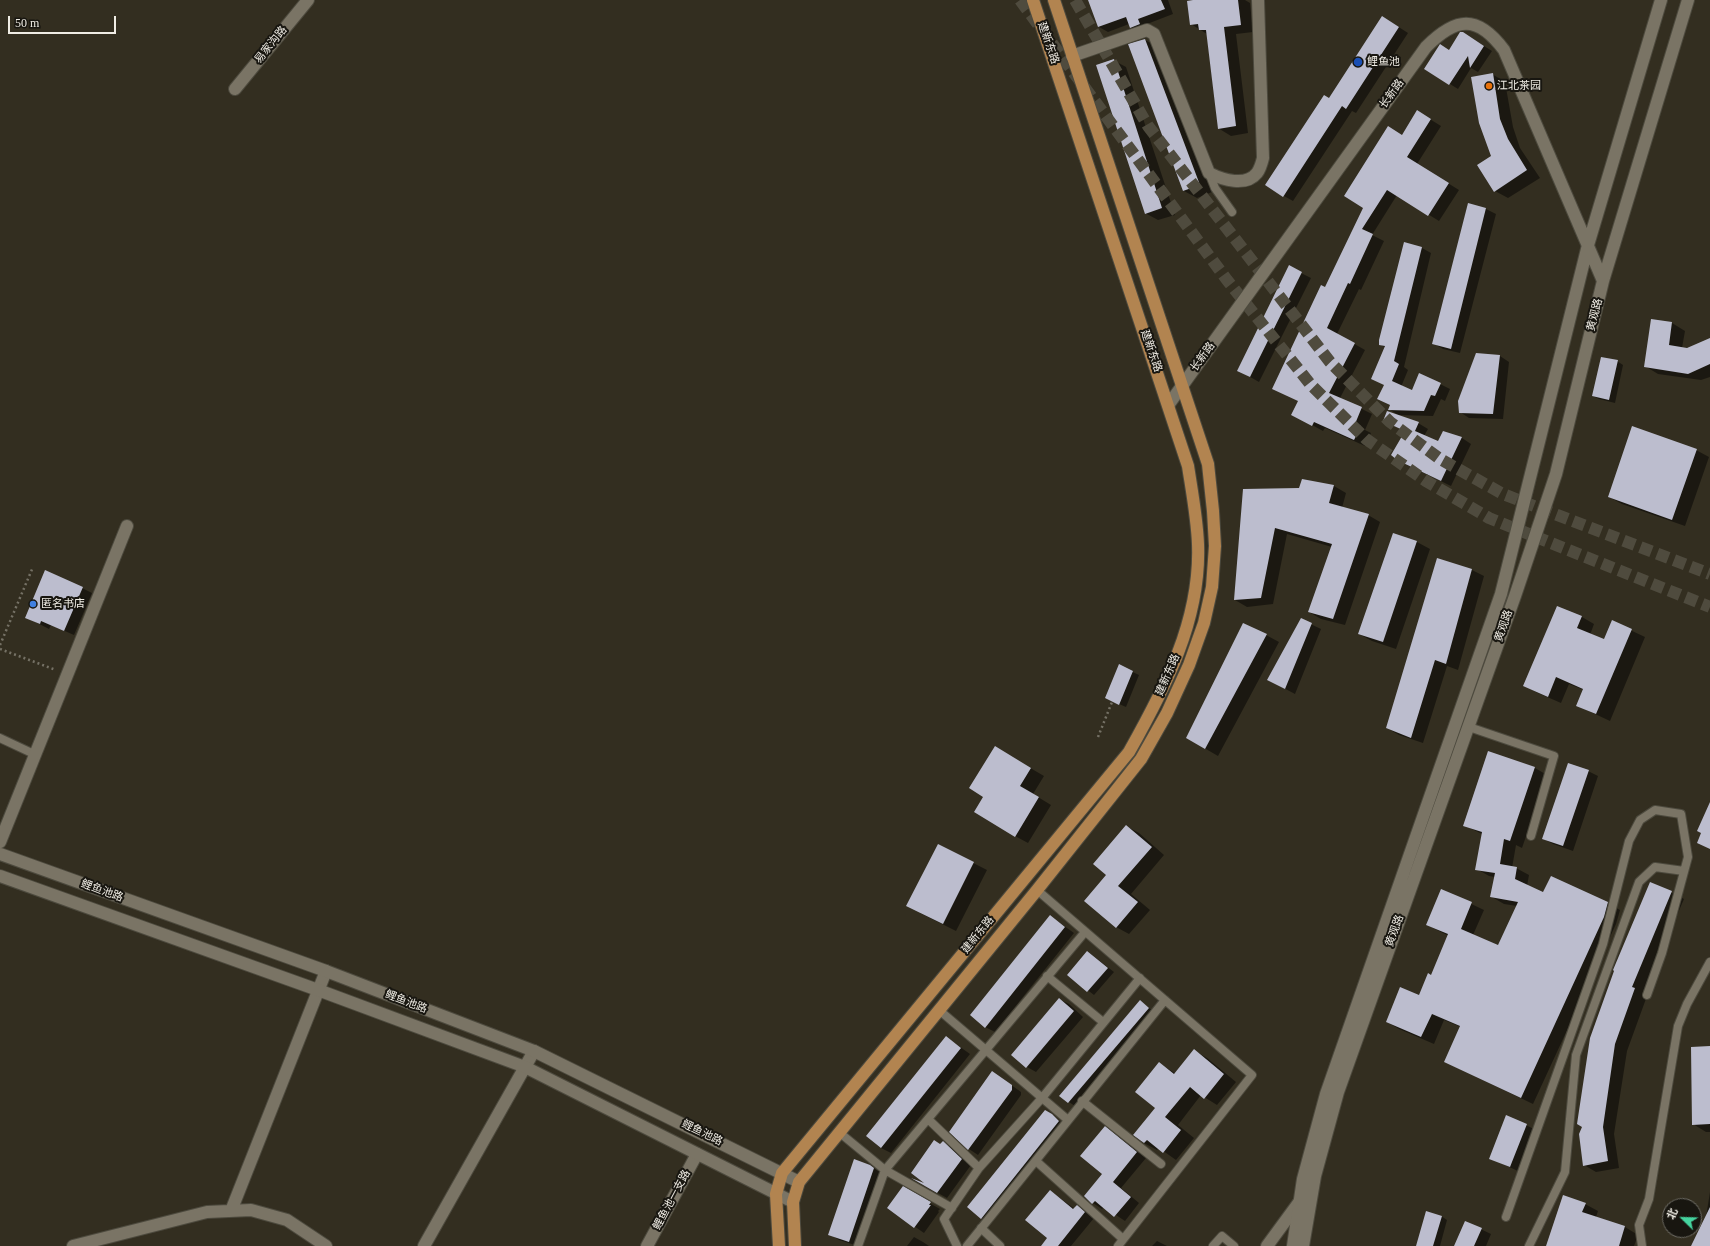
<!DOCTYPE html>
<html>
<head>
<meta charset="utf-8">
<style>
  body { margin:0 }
  #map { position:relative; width:1710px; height:1246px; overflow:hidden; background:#332e20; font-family:"Times New Roman","Noto Sans SC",serif }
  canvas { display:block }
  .north { position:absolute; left:1662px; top:1198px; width:40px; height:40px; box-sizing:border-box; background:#181610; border:1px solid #6e6c65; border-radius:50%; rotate:293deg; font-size:11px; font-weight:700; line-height:16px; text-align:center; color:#f0ede5 }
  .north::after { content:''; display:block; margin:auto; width:14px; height:18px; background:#45d49f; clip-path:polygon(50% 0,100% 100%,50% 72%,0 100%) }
  .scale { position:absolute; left:8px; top:16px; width:108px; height:18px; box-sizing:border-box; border:2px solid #f0ede5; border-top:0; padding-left:5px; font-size:12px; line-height:14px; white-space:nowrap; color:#f0ede5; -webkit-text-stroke:3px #181610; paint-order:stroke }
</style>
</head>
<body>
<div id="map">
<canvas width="1710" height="1246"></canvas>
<div class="north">北</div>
<div class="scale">50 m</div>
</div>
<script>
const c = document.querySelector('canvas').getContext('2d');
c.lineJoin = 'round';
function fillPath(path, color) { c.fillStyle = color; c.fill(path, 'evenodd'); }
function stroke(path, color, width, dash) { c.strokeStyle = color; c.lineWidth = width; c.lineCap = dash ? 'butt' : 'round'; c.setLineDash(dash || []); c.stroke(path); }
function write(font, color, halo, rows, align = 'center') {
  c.font = font + ' "Times New Roman","Noto Sans SC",serif'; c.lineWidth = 4; c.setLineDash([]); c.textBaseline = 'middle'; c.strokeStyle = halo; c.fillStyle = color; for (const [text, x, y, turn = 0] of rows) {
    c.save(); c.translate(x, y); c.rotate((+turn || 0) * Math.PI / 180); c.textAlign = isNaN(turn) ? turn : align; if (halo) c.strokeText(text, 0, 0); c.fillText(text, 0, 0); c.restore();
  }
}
fillPath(new Path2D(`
  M1089,0H1168L1173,14L1147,24L1149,30L1140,33L1131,27L1129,24L1108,32L1099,27Z
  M1201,0H1245L1250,3L1253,32L1236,34L1248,133L1231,136L1218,128L1207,34L1191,24Z
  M1383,17L1408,33L1356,113L1352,111L1293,201L1284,196L1329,99Z
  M1463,33L1492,51L1478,72L1471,68L1458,89L1450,84L1449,51Z
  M1145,40L1158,47L1212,192L1197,198L1184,191Z
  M1113,60L1126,67L1175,215L1158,220L1145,213Z
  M1492,74L1505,82L1513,127L1520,148L1540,178L1508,198L1495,191L1492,156Z
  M1428,118L1441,126L1417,164L1459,190L1439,221L1397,195L1372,235L1384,241L1361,290L1359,289L1337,334L1365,350L1340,398L1372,414L1365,430L1371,433L1365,446L1325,428L1323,431L1303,420L1299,402L1326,289L1402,136Z
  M1468,204L1486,209L1496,214L1460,353L1443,349L1433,343Z
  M1422,248L1431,253L1404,367L1408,370L1401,387L1412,392L1440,384L1450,389L1445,401L1441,399L1433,416L1398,415L1389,409L1391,406L1379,399L1385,385L1372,379L1386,348L1380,344Z
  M1301,273L1311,278L1259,382L1238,370Z
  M1652,320L1672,323L1685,331L1682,348L1687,349L1710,339V377L1701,380L1658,374L1645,366Z
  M1500,356L1509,362L1503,419L1469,418L1460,412Z
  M1617,361L1623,365L1615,403L1599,399L1593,396Z
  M1384,421L1418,423L1428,429L1424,436L1438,442L1444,432L1462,438L1471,444L1451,486L1407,465L1406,431Z
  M1696,450L1709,457L1685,526L1622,504L1609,497Z
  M1303,480L1334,486L1346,493L1342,508L1368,515L1380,522L1345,625L1321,619L1309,612L1332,547L1287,534L1273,604L1247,607L1235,600L1244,490L1300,489Z
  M1393,534L1417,542L1430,549L1396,649L1372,641L1359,634Z
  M1437,559L1472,570L1484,576L1458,670L1447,666L1423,743L1399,735L1387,728Z
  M82,588L92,593L74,635L51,625L49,629L26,617Z
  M1558,607L1582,617L1594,624L1590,635L1605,641L1613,622L1645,637L1610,721L1578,706L1584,690L1569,684L1561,703L1538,693L1525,686Z
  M1302,620L1321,629L1295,694L1278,685Z
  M1266,635L1279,642L1218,756L1187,738Z
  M1120,666L1139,675L1126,707L1112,701Z
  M1489,752L1535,768L1547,775L1522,848L1516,845L1512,868H1516L1529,875L1527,886L1544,894L1607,903L1620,910L1616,924L1533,1104L1445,1062L1461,1027L1444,1020L1434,1044L1399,1029L1387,1022L1419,996L1431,976L1449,936L1427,925L1442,890L1484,910L1473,935L1498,946L1517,906L1504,904L1492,897L1495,877L1489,876L1477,869L1482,834L1464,825Z
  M1008,755L1044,776L1033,794L1051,805L1028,843L1015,836Z
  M1588,771L1598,776L1573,851L1553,844L1544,839Z
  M1126,826L1139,833L1164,855L1131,894L1150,910L1129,934L1116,927L1107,875Z
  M938,845L987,870L956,931L920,913Z
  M1651,883L1684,899L1643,994L1647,996L1627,1051L1614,1134L1619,1168L1596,1172L1584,1165Z
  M1050,916L1074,933L995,1032L985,1027Z
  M1088,952L1114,972L1094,995L1068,975Z
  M1059,999L1069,1004L1083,1017L1036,1072L1027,1067Z
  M1140,1002L1158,1014L1078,1108L1069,1102L1060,1095Z
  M946,1037L970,1054L891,1153L881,1148Z
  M1710,1047V1132H1706L1693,1124Z
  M1195,1051L1207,1058L1236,1082L1217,1105L1201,1095L1178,1125L1194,1138L1176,1160L1159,1148L1157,1150L1144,1143L1134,1134L1156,1108L1159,1063L1176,1074Z
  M993,1072L1021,1092V1095L978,1155L969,1149L950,1132Z
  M1045,1111L1068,1127L991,1223L982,1218Z
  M1507,1116L1536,1130L1520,1172L1490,1158Z
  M1105,1127L1114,1133L1146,1158L1121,1188L1139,1203L1125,1221L1104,1207L1102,1209L1093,1203L1104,1173Z
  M943,1142L952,1148L971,1165L947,1198L920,1183L928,1185Z
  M869,1165L883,1174L858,1246L839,1240L830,1234Z
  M903,1188L940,1209L938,1211L939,1212L924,1233L888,1208Z
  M1050,1191L1075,1209L1077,1206L1094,1218L1071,1246H1042L1048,1238Z
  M1710,1192V1246H1692L1706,1217Z
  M1585,1204L1598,1211L1596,1217L1625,1227L1638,1235L1634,1246H1547Z
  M1441,1216L1447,1220L1440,1246H1417Z
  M1466,1222L1491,1234L1486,1246H1455Z
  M914,1237L923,1242L929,1246H907Z
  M1157,1241L1167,1246H1152Z`), '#0007');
fillPath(new Path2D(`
  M1088,0H1161L1165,9L1138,19L1140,24L1130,28L1126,17L1098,27Z
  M1193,0H1238L1241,25L1224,27L1236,126L1218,129L1206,30H1199L1198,24L1190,25L1187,1Z
  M1382,16L1399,27L1346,109L1342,106L1283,197L1265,185L1324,95L1329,98Z
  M1460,32H1463L1484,46L1470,68L1468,56L1449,85L1424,69L1440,44L1449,50Z
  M1145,39L1200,185L1183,191L1128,44Z
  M1114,59L1162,208L1145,214L1096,65Z
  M1493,73L1500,119L1508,139L1527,170L1494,192L1477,165L1491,156L1479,123L1471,77Z
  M1417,110L1431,119L1407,157L1449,183L1428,216L1387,190L1362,229L1373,234L1350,284L1348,283L1327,328L1355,343L1329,393L1362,407L1355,424L1361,426L1354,440L1314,422L1312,426L1291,415L1298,401L1272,389L1321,285L1325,287L1363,208L1344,196L1388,126L1402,135Z
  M1468,203L1486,208L1451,349L1432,344Z
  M1404,242L1422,247L1394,361L1399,364L1392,381L1412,390L1419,373L1441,383L1435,396L1431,395L1424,411L1388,410L1390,405L1377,399L1384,385L1371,379L1385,346L1379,345V340Z
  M1289,265L1302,272L1250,377L1237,371Z
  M1651,319L1672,322L1669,345L1687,348L1710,338V364L1688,374L1644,367Z
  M1476,353L1500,355L1493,414L1459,413L1458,401Z
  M1601,357L1618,360L1609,400L1592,396Z
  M1387,411L1419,422L1415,431L1438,441L1443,431L1462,437L1441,481L1397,460L1391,455L1405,431L1383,421Z
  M1632,426L1697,449L1672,520L1608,497Z
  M1302,479L1334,485L1329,503L1369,514L1333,619L1308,612L1332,544L1275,528L1261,598L1234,600L1243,489L1299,488Z
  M1393,533L1417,541L1383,642L1358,634Z
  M1437,558L1472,569L1446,664L1435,660L1411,738L1386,728Z
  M45,570L83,587L64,631L41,621L40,624L25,618Z
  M1557,606L1582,616L1577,628L1604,639L1612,620L1632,629L1596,714L1576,706L1583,689L1556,677L1548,697L1523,686Z
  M1301,618L1312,623L1285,689L1267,680Z
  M1243,623L1267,634L1205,749L1186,738Z
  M1119,664L1133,671L1119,705L1105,698Z
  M995,746L1031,768L1020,786L1039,797L1015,837L974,812L983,797L969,788Z
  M1488,751L1535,767L1510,841L1504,839L1500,864L1517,867L1515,879L1543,892L1551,876L1608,902L1604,917L1521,1098L1444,1062L1460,1026L1432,1014L1421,1037L1386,1022L1400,987L1419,995L1428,973L1431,975L1448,934L1426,925L1441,889L1472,902L1461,929L1498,945L1518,902L1490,897L1495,873L1475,870L1482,832L1463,826Z
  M1568,763L1589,770L1563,846L1542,839Z
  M1710,802V849L1697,843L1701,833L1697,831Z
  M1126,825L1152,847L1118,886L1138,902L1116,928L1084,901L1106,875L1093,864Z
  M938,844L974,862L943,924L906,906Z
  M1650,882L1672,891L1632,987L1635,988L1615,1044L1603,1127L1608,1161L1583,1166L1579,1134L1582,1127L1577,1124L1590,1038L1614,971L1613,970Z
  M1050,915L1065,927L985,1028L970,1015Z
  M1087,951L1108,968L1087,992L1067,975Z
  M1059,998L1074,1011L1026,1068L1011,1055Z
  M1140,1000L1149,1008L1068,1103L1059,1096Z
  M946,1036L961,1048L881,1148L866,1136Z
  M1710,1046V1124L1692,1125L1691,1047Z
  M1194,1049L1224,1074L1204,1099L1190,1087L1165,1117L1181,1130L1163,1153L1147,1140L1144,1143L1133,1135L1155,1108L1135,1092L1159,1062L1174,1074Z
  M992,1071L1012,1085V1090L968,1150L949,1132Z
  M1045,1110L1052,1114L1059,1121L981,1219L967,1207Z
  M1506,1115L1527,1124L1510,1167L1489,1159Z
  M1105,1126L1137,1152L1113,1182L1131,1197L1114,1217L1095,1201L1092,1204L1084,1196L1102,1174L1080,1156Z
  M934,1140L940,1144L943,1141L962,1159L937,1193L911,1178L924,1183L911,1173Z
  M854,1159L870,1165L874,1168L849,1242L828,1235Z
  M903,1186L931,1202L929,1205H931L914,1228L887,1208Z
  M1050,1190L1073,1209L1077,1205L1085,1212L1058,1246H1041L1047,1238L1025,1220Z
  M1563,1195L1586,1203L1582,1212L1625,1226L1619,1246H1546Z
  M1710,1207V1246H1691Z
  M1426,1211L1442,1216L1433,1246H1416Z
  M1465,1221L1482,1228L1474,1246H1454Z`), '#bcbdce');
stroke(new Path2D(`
  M1020,0L1227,280L1311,385L1366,439L1426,481L1489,518L1710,607
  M1075,0L1148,126L1330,362L1390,422L1440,459L1503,494L1710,574`), '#4f4b3e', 12, [12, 6]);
const lane = new Path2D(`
  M1209,173L1215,188L1232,212
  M1469,727L1554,756L1531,836
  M0,738L34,754
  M1037,890L1252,1075L1118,1246
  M1047,976L1103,1022
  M939,1010L1068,1120
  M1082,1101L1161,1164
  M928,1119L979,1168
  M840,1133L885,1170L952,1208
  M1036,1161L1123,1239
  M1506,1217L1603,944L1629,841L1640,820L1655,810L1681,814L1688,857L1662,953L1647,995
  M981,1228L1000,1246
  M858,1246L885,1170L1085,932
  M957,1246L944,1219L979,1168L1042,1098L1140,978
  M967,1246L1165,1000
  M1213,1246L1222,1236L1234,1246
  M1529,1246L1565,1172L1576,1055L1639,882L1655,867L1684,871
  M1642,1246L1639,1225L1649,1199L1678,1026L1687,1004L1710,962`);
const street = new Path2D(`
  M1072,56L1147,30L1154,34L1209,173C1223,180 1246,187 1257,173C1260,169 1262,162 1263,158L1258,0
  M0,842L127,526
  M231,1211L326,971
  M73,1246L207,1212L251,1210L287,1220L326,1246
  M424,1246L534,1051
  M647,1246L697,1154
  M1267,1246L1300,1201`);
const secondary = new Path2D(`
  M235,89L308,0
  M1169,404L1426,47C1456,17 1477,14 1504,50L1603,281
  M0,854L326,971L534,1051L799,1182
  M0,876L318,990L525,1067L793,1202
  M1293,1246L1303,1179L1326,1094L1501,594L1588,245L1661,0
  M1303,1246L1315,1176L1338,1092L1515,596L1556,474L1603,281L1688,0`);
const primary = new Path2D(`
  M779,1246L776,1194L782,1173L1129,752C1165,688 1201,620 1198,544C1197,518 1192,492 1188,466L1033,0
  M795,1246L793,1202L799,1182L1037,890L1141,759L1167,713L1189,665L1204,623L1212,587L1215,546L1213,511L1208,464L1054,0`);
stroke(lane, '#4d4a3e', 10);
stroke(street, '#4d4a3e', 14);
stroke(secondary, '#4d4a3e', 14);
stroke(primary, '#4d4a3e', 14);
stroke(new Path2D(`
  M0,645L33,567
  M0,649L56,670
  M1098,737L1112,702`), '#757165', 2.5, [2, 3]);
stroke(lane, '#7a7465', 8);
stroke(street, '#7a7465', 12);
stroke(secondary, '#7a7465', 12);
stroke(primary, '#b28450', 12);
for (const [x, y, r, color] of [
  [1358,62,5,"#1a4fb4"],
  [1489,86,4,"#e8710a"],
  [33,604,4,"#3f7fe0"]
]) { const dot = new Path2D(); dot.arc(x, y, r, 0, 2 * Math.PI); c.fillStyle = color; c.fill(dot); stroke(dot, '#181610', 1.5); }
write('11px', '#f0ede5', '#181610', [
  ["建新东路",1048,43,71],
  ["易家沟路",271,45,-51],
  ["长新路",1392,94,-54],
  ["黄观路",1595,315,-76],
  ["建新东路",1151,351,71],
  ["长新路",1203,357,-54],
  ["黄观路",1504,626,-71],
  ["建新东路",1168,675,-67],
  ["鲤鱼池路",102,891,20],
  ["黄观路",1395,931,-70],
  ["建新东路",978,935,-51],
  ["鲤鱼池路",406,1002,21],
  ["鲤鱼池路",702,1133,26],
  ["鲤鱼池一支路",672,1200,-62]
]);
write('11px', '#f0ede5', '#181610', [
  ["鲤鱼池",1367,62],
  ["江北茶园",1497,86],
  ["匿名书店",41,604]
], 'left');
</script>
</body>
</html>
